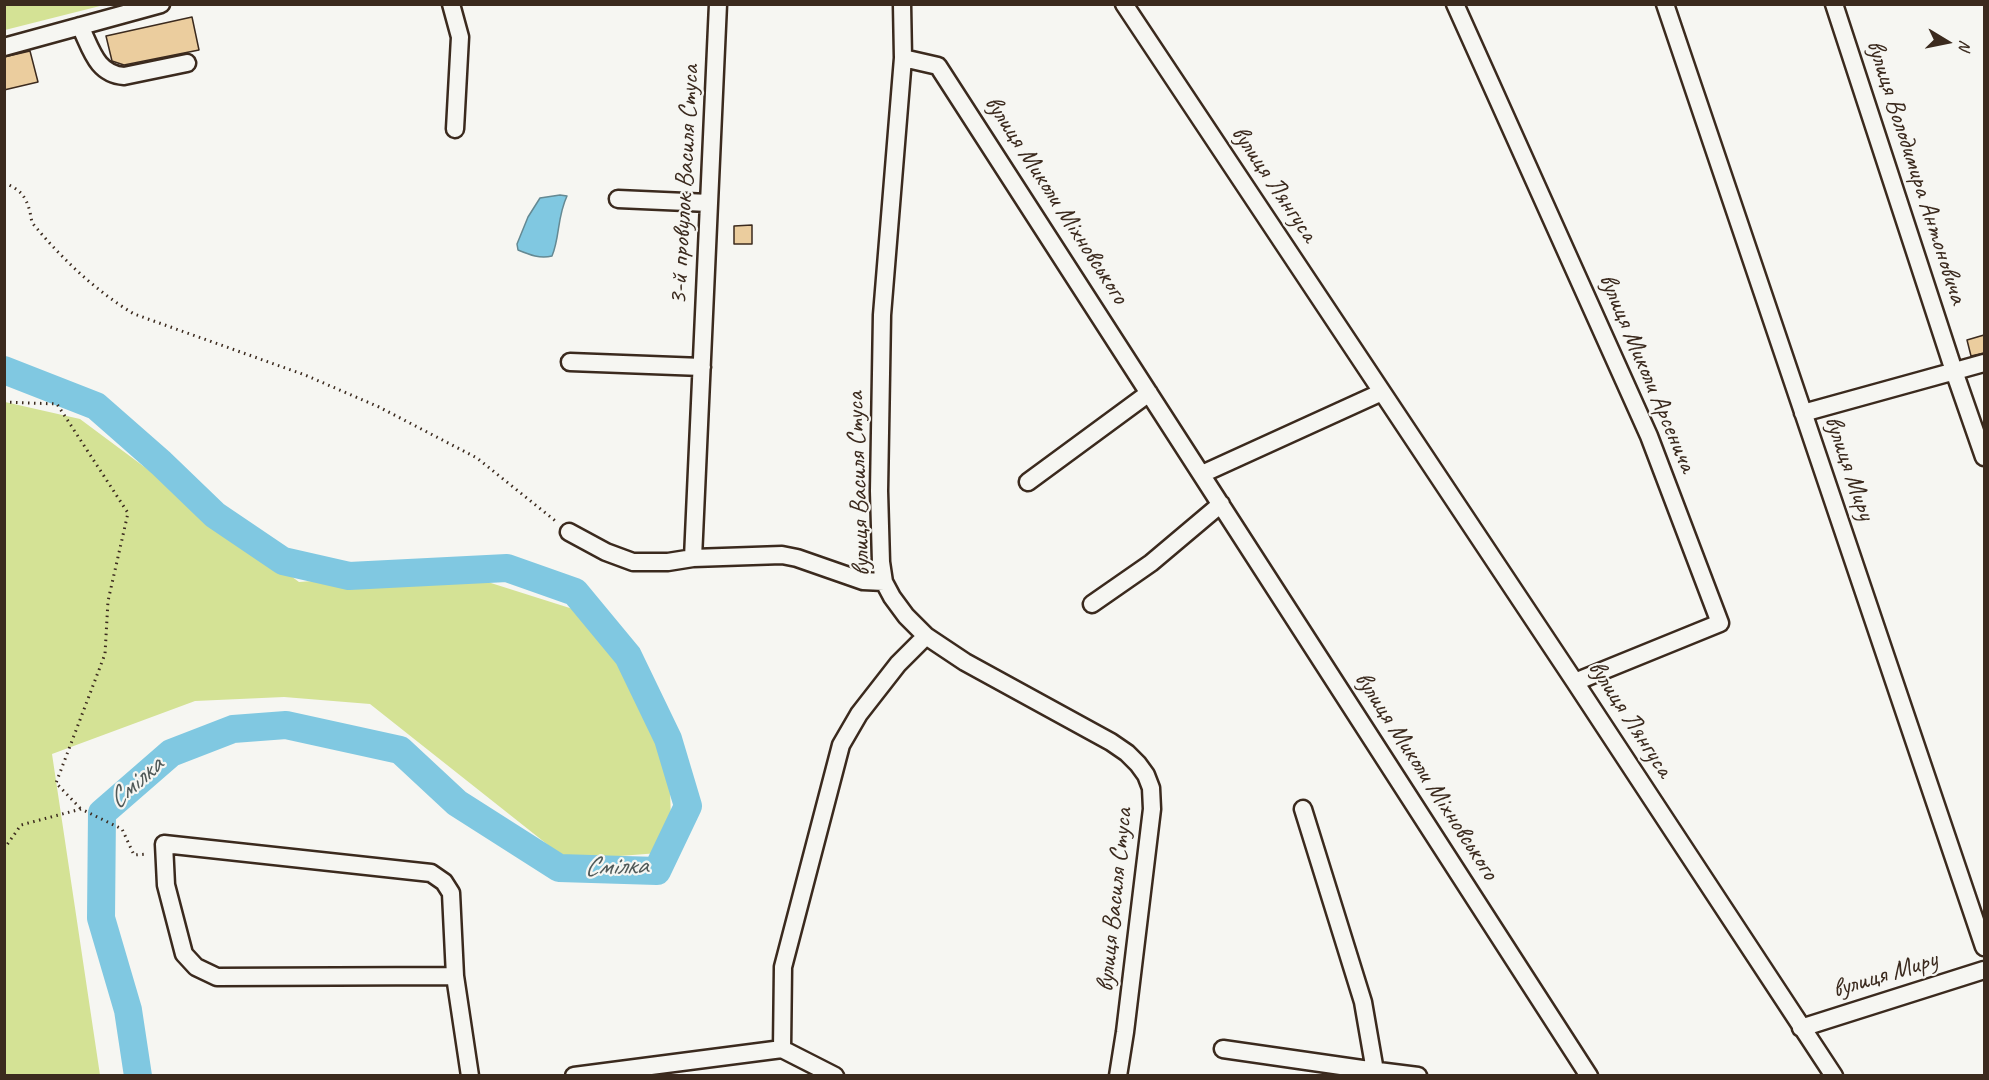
<!DOCTYPE html>
<html>
<head>
<meta charset="utf-8">
<style>
  body { margin:0 }
  #map { position:relative; width:1989px; height:1080px; overflow:hidden; background:#f6f6f2; font-family:Caveat,sans-serif }
  canvas { display:block }
  .frame { position:absolute; inset:0; border:6px solid #3b2a1e; pointer-events:none }
  .north { position:absolute; left:1917px; top:12px; width:60px; height:60px; -webkit-text-stroke:4px #f6f6f2; paint-order:stroke; rotate:100deg; font-size:16px; font-weight:700; line-height:24px; text-align:center; color:#3b2a1e }
  .north::after { content:''; display:block; margin:auto; width:21px; height:27px; background:#3b2a1e; clip-path:polygon(50% 0,100% 100%,50% 72%,0 100%) }
</style>
</head>
<body>
<div id="map">
<canvas width="1989" height="1080"></canvas>
<div class="frame"></div>
<div class="north">N</div>
</div>
<script>
const c = document.querySelector('canvas').getContext('2d');
c.lineJoin = 'round';
function fillPath(path, color) { c.fillStyle = color; c.fill(path, 'evenodd'); }
function stroke(path, color, width, dash) { c.strokeStyle = color; c.lineWidth = width; c.lineCap = dash ? 'butt' : 'round'; c.setLineDash(dash || []); c.stroke(path); }
function write(font, color, halo, rows, align = 'center') {
  c.font = font + ' Caveat,sans-serif'; c.lineWidth = 4.5; c.setLineDash([]); c.textBaseline = 'middle'; c.strokeStyle = halo; c.fillStyle = color; for (const [text, x, y, turn = 0] of rows) {
    c.save(); c.translate(x, y); c.rotate((+turn || 0) * Math.PI / 180); c.textAlign = isNaN(turn) ? turn : align; if (halo) c.strokeText(text, 0, 0); c.fillText(text, 0, 0); c.restore();
  }
}
fillPath(new Path2D(`
  M5,4H104V5L5,30Z
  M5,402L80,419L299,582L453,571L595,616L668,727L672,852L567,860L370,704L284,697L195,701L52,754L100,1075H5Z`), '#d4e295');
const water = new Path2D(`
  M560,195L567,196C557,217 560,237 552,256C540,259 530,255 518,250L517,244L528,217L540,198Z`);
fillPath(water, '#80c8e1');
stroke(water, '#648993', 1.5);
stroke(new Path2D(`
  M4,370L96,406L161,463L215,515L283,561L349,576L507,568L575,592L628,656L668,739L688,806L657,871L559,868L457,803L400,750L286,725L233,729L171,753L102,813L101,918L128,1010L138,1076`), '#80c8e1', 28);
const building = new Path2D(`
  M192,17L199,50L124,65L112,61L106,36Z
  M30,51L38,82L4,90V57Z
  M752,225V244H734V226Z
  M1984,335V353L1971,356L1967,340Z`);
fillPath(building, '#ebcd9e');
stroke(building, '#3b2a1e', 1.5);
const minor = new Path2D(`
  M451,4L460,37L455,129
  M902,4L903,58L882,315L879,491L881,562L884,582L892,597L906,616L926,636L965,662L1111,742L1127,753L1138,764L1146,775L1151,788L1152,809L1125,1032L1118,1076
  M1124,4L1575,682L1834,1076
  M1455,4L1649,436L1720,623L1575,682
  M1665,4L1984,947
  M1834,4L1954,371L1984,457
  M80,26C91,48 96,74 124,76L187,63
  M4,47L161,4
  M903,58L938,66L1589,1076
  M618,199L709,203
  M570,362L702,367
  M1803,413L1984,363
  M1202,474L1382,392
  M1028,482L1149,393
  M569,532L606,552L633,562H668L693,558L782,555L797,558L863,581L884,582
  M693,558L718,4
  M1092,604L1151,563L1221,504
  M1303,809L1363,1002L1375,1071
  M455,976L217,977L196,967L184,954L166,885L164,844L431,873L444,882L451,893L455,976L470,1076
  M1801,1028L1984,970
  M782,1049L783,967L841,745L859,714L898,664L926,636
  M1223,1049L1362,1069L1418,1076
  M574,1076L782,1049L835,1076`);
stroke(minor, '#3b2a1e', 21);
stroke(new Path2D(`
  M4,183C20,189 26,196 30,212C31,217 31,221 34,225C62,259 96,291 134,314L305,375L379,407L477,458L558,523
  M4,402L57,404L128,513L108,601L105,654L56,783L81,809
  M4,849L21,825L81,809L122,829L134,855L148,854`), '#3b2a1e', 3, [1.5, 4.5]);
stroke(minor, '#f6f6f2', 16);
write('26px', '#3b2a1e', '#f6f6f2', [
  ["вулиця Володимира Антоновича",1916,172,72],
  ["вулиця Лянгуса",1274,184,56],
  ["3-й провулок Василя Стуса",685,185,-87],
  ["вулиця Миколи Міхновського",1056,200,57],
  ["вулиця Миколи Арсенича",1647,373,67],
  ["вулиця Миру",1849,468,71],
  ["вулиця Василя Стуса",859,484,-92],
  ["вулиця Лянгуса",1630,719,57],
  ["вулиця Миколи Міхновського",1426,776,57],
  ["вулиця Василя Стуса",1115,900,-84],
  ["вулиця Миру",1885,975,-17]
]);
write('italic 27px', '#505958', '#f6f6f2', [
  ["Смілка",136,783,-42],
  ["Смілка",616,867,-2]
]);
</script>
</body>
</html>
